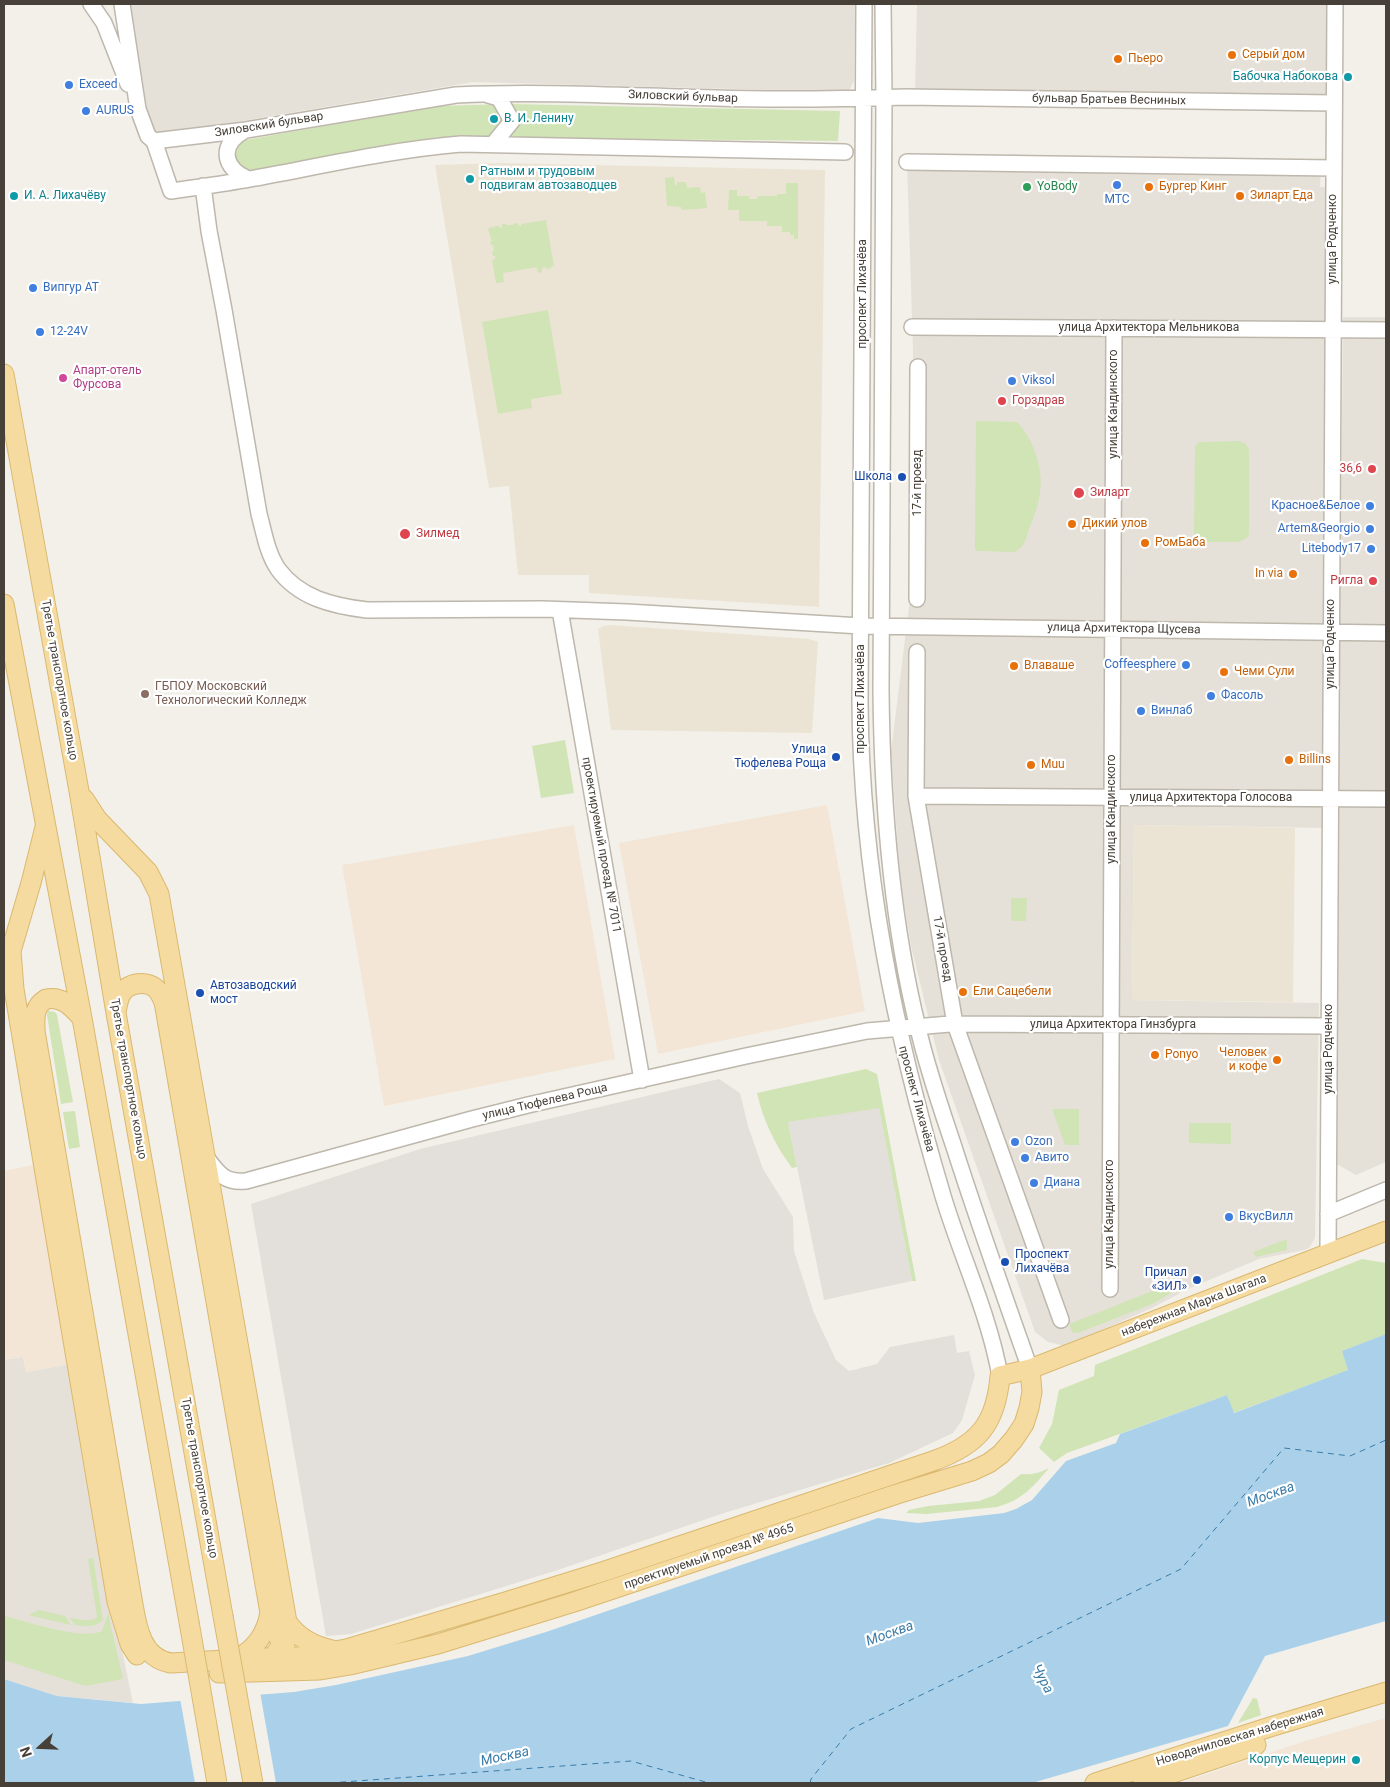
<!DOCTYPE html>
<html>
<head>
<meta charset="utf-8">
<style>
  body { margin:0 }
  #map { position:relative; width:1390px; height:1787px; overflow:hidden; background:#f3f0e9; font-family:Roboto,sans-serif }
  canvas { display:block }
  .frame { position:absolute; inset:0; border:5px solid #464038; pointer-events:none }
  .north { position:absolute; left:15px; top:1722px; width:50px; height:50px; -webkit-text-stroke:4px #fff; paint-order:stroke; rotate:250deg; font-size:14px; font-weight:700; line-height:20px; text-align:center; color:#464038 }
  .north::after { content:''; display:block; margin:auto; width:18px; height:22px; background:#464038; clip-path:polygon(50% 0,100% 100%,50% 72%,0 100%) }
</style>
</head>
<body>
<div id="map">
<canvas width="1390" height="1787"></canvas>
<div class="frame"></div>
<div class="north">N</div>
</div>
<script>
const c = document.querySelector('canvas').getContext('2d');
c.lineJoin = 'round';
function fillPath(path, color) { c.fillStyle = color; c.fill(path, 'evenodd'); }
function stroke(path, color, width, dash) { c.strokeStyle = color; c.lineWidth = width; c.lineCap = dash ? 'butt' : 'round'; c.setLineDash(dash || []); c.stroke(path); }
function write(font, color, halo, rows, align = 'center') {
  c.font = font + ' Roboto,sans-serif'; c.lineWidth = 4.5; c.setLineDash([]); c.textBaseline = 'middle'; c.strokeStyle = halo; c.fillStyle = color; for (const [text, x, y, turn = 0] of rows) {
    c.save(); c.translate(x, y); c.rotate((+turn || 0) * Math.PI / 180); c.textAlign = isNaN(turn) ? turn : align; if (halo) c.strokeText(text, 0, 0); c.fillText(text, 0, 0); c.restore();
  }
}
fillPath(new Path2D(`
  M128,4H855L854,81L850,89L846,92L473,82L165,134L156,131L152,128L149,121Z
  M917,4H1330V84L1325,94L915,93Z
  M912,154L1321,164L1320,187H1327L1324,828L1134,825L1132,1000L1319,1003L1315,1238L1309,1248L1304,1250L1259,1259L1188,1289L1152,1308L1067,1345H1061L1048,1342L1035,1332L939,1060L911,946L900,879L891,752L913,574V351L907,162Z
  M1343,317H1386V1162L1356,1175L1335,1163Z
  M23,1357L26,1372L70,1364L116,1621L133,1703L57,1696L4,1679V1360Z`), '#e6e1d8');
fillPath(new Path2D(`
  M827,805L865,1011L658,1054L619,843Z
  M574,825L615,1059L384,1106L342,865Z
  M37,1164L70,1364L26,1372L23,1357L4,1360V1171Z
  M1386,1718V1783H1180L1305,1741Z`), '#f3e6d6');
fillPath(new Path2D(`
  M719,1079L740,1093L748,1126L763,1169L793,1217L794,1251L814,1313L836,1360L849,1371L877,1364L890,1347L954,1335L957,1353L969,1351L975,1375L962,1420L953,1433L889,1463L721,1514L558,1570L351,1634L326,1636L251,1204L420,1149Z
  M879,1107L912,1281L824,1300L788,1122Z`), '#e3dfda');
fillPath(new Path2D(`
  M501,163L825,170L819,607L589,593V575H518L509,486L489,488L435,165Z
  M610,625L809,639L818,642L812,733L611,730L598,629L604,626Z
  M1134,825L1295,828L1293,1002L1132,1000Z`), '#ebe4d4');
fillPath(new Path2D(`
  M509,104L840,111L838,141L438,137L245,173L236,168L233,151L240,141L437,106Z
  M674,177L675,186L677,185V182H686L687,188L700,187L701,193L705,192L707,208L682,210L681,207L667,206L665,178Z
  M786,183H798V239H794V235H790V232H782V226H767V221H739V210H728L729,190H737V196H749V199H757V196H777V194H786Z
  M546,220L554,266H551L552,268L546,269V267L542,268V272L538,273L537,267L503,273L504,282L496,283L492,260L495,259V256H493L492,252L494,251L493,245H491L490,242L492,241L488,229L493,226L494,229L495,226H499L500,228L502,227V224H506V225H513V224L518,223L519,226H521V224Z
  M548,310L562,394L531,399L532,408L498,414L482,322Z
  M978,421L1017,422C1035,441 1045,472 1039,498C1038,507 1034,515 1031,524C1026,535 1027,547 1014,552L977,551L975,549L976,422Z
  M1239,441L1246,444L1249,450V534L1247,538L1239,542H1199L1194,538V534L1195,446L1199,442H1203Z
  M565,740L574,793L541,798L532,746Z
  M1011,898H1027L1026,921H1011Z
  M48,1011L55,1012L57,1015L73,1102L61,1104L47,1015Z
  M866,1069L877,1074L916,1281H912L879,1108L788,1122L797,1167L792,1168C775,1145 763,1120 757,1093Z
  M1052,1109H1079V1145H1065Z
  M75,1111L80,1147L69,1149L63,1112Z
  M1189,1123H1231V1144L1189,1143Z
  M1287,1239V1250L1256,1257L1253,1252Z
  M1362,1259L1386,1263V1334L1343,1351L1349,1370L1233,1413L1227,1395L1067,1453L1054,1462L1039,1448L1052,1424L1059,1390L1094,1376L1095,1365Z
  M1180,1280L1183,1286L1152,1304L1078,1333L1072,1332L1069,1324Z
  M1049,1468C1033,1487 1022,1500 997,1507L927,1514L906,1513L909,1510L928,1506L979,1501L995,1495L1021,1474C1033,1475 1039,1473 1049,1468Z
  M93,1558L103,1620C95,1628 85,1626 75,1625L70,1618C79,1619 91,1623 97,1617L88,1559Z
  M39,1610L65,1616L71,1625L28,1615Z
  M108,1613L123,1679L85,1686L4,1660V1616C26,1621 83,1641 102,1631Z
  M1253,1698L1257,1699L1261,1715L1238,1723Z`), '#d0e4b5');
fillPath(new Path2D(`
  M1386,1334V1621L1265,1656L1228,1726L1032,1783H4V1679L57,1696L141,1704L294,1692L336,1685L468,1656L546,1632L878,1518L918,1523L1004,1513L1016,1509L1032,1500L1066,1461L1116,1443L1120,1434L1227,1395L1234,1413L1348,1370L1342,1351Z`), '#abd1ea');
fillPath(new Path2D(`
  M260,1692L276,1783H195L180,1698Z`), '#f3f0e9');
stroke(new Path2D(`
  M329,1783L631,1761L709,1783
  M810,1783L811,1779L851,1729L1181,1569L1284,1448L1350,1456L1386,1440`), '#3a7ca9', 1, [6, 5]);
const minor = new Path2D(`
  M91,4L104,23L128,84
  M122,4L138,109L148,136L154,141L246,130L456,95C542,91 628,96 715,98C778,100 842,99 905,97L1334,103
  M864,4L860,702C861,872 895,1034 943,1196C961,1256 989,1314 1000,1376
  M883,4L884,98L881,690C882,804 891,918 918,1028C927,1068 941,1108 954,1147C978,1222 1004,1295 1030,1369
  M488,95L499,98L512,121L494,143
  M244,131C219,145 223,168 248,179
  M154,141L171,191C198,187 224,184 250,179C321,166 390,150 461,144L845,152
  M907,162L1333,168
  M203,186L209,231L224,310L259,514C264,532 267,553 278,569C299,598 333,606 367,610L543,609L627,612L861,626L1386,633
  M912,327L1386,330
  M917,599L918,367
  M560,610L642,1080
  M917,652L916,796L955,1024L1061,1320
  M916,796L1386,799
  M206,1157C218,1173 224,1183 246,1181L472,1119L528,1105L746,1056L867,1031L950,1024L1329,1026
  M1328,1214L1386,1190
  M1328,1254L1335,4
  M1110,1289L1114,328`);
const major = new Path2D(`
  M4,374L79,791L116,1013L223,1616
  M4,604L82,1018L189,1622
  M84,799L97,819L148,872L159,894L287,1622C287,1639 279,1652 266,1664
  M45,827L31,883L11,951L14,989L117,1602L130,1644L137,1655
  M116,1012C117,1007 118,1001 120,996C126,982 149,979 158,991C161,994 162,999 164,1002L270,1613L279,1638L285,1645
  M82,1018C72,1007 63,996 46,999C33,1007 35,1018 35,1031L131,1593C136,1619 138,1658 171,1663L261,1658L298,1657L346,1649L505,1602L605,1571L933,1461C978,1445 996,1424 1000,1376L1030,1369L1386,1231
  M287,1622C298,1638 313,1646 332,1650
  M237,1659C256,1648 266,1634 270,1613
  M219,1673L320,1670L350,1665L438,1644L574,1602L897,1494L972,1471L989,1463L1001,1454L1014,1439L1024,1424L1029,1408L1032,1392L1030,1369
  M1095,1783L1270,1727L1386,1692
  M1143,1783L1256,1745`);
stroke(minor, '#beb7ac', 18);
stroke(major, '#dab870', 21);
stroke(minor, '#fff', 15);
stroke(major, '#f5db9f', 19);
const majorBridge = new Path2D(`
  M223,1616L253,1783
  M189,1622L217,1783`);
stroke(majorBridge, '#dab870', 21, []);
stroke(majorBridge, '#f5db9f', 19);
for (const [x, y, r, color] of [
  [1232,55,5,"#e8710a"],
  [1118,59,5,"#e8710a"],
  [1348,77,5,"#0f9aa8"],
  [69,85,5,"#3f7fe0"],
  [86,111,5,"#3f7fe0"],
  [494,119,5,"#0f9aa8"],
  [470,179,5,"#0f9aa8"],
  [1117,185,5,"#3f7fe0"],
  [1027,187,5,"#2e9e5b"],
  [1149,187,5,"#e8710a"],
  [14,196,5,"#0f9aa8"],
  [1240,196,5,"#e8710a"],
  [33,288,5,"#3f7fe0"],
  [40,332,5,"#3f7fe0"],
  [63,378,5,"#d1479c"],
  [1012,381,5,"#3f7fe0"],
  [1002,401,5,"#e0444e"],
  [1372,469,5,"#e0444e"],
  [902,477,5,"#1a4fb4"],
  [1079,493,6,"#e0444e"],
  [1370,506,5,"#3f7fe0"],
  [1072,524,5,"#e8710a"],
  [1370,529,5,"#3f7fe0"],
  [405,534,6,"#e0444e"],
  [1145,543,5,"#e8710a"],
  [1371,549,5,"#3f7fe0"],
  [1293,574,5,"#e8710a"],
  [1373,581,5,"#e0444e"],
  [1186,665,5,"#3f7fe0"],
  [1014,666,5,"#e8710a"],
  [1224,672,5,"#e8710a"],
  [145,694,5,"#8d6e63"],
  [1211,696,5,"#3f7fe0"],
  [1141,711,5,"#3f7fe0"],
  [836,757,5,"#1a4fb4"],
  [1289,760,5,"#e8710a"],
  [1031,765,5,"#e8710a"],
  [963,992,5,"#e8710a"],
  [200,993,5,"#1a4fb4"],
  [1155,1055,5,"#e8710a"],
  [1277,1060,5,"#e8710a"],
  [1015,1142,5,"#3f7fe0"],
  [1025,1158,5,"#3f7fe0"],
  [1034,1183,5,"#3f7fe0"],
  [1229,1217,5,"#3f7fe0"],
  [1005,1262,5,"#1a4fb4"],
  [1197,1280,5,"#1a4fb4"],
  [1356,1760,5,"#0f9aa8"]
]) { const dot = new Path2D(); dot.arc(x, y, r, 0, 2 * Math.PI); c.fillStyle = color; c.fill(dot); stroke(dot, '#fff', 2); }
write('12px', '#c56008', '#fff', [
  ["Серый дом",1242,55],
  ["Пьеро",1128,59],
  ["Бургер Кинг",1159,187],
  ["Зиларт Еда",1250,196],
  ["Дикий улов",1082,524],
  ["РомБаба",1155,543],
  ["In via",1283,574,"right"],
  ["Влаваше",1024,666],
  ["Чеми Сули",1234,672],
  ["Billins",1299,760],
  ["Muu",1041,765],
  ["Ели Сацебели",973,992],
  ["Человек",1267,1053,"right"],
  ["и кофе",1267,1067,"right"],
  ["Ponyo",1165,1055]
], 'left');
write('12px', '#0d838f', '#fff', [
  ["Бабочка Набокова",1338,77,"right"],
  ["В. И. Ленину",504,119],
  ["Ратным и трудовым",480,172],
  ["подвигам автозаводцев",480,186],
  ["И. А. Лихачёву",24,196],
  ["Корпус Мещерин",1346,1760,"right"]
], 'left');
write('12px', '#366cbe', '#fff', [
  ["Exceed",79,85],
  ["AURUS",96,111],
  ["МТС",1117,200,"center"],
  ["Випгур АТ",43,288],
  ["12-24V",50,332],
  ["Viksol",1022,381],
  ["Красное&Белое",1360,506,"right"],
  ["Artem&Georgio",1360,529,"right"],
  ["Litebody17",1361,549,"right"],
  ["Coffeesphere",1176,665,"right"],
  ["Фасоль",1221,696],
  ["Винлаб",1151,711],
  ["Ozon",1025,1142],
  ["Авито",1035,1158],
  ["Диана",1044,1183],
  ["ВкусВилл",1239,1217]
], 'left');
write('12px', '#464038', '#fff', [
  ["Зиловский бульвар",683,97,2],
  ["бульвар Братьев Весниных",1109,100,1],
  ["Зиловский бульвар",269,125,-9],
  ["улица Родченко",1333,239,-90],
  ["проспект Лихачёва",863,294,-90],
  ["улица Архитектора Мельникова",1149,328],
  ["улица Кандинского",1114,404,-90],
  ["17-й проезд",918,483,-90],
  ["улица Архитектора Щусева",1124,629,1],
  ["улица Родченко",1331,644,-90],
  ["Третье транспортное кольцо",59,680,80],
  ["проспект Лихачёва",861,699,-90],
  ["улица Архитектора Голосова",1211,798],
  ["улица Кандинского",1112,809,-90],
  ["проектируемый проезд № 7011",601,845,80],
  ["17-й проезд",942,949,80],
  ["улица Архитектора Гинзбурга",1113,1025],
  ["улица Родченко",1329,1049,-90],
  ["Третье транспортное кольцо",128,1079,80],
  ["проспект Лихачёва",916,1099,75],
  ["улица Тюфелева Роща",545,1102,-13],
  ["улица Кандинского",1110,1214,-90],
  ["набережная Марка Шагала",1194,1306,-21],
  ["Третье транспортное кольцо",199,1478,80],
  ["проектируемый проезд № 4965",709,1557,-19],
  ["Новоданиловская набережная",1240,1737,-17]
]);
write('12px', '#27864d', '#fff', [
  ["YoBody",1037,187]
], 'left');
write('12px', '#b23c85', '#fff', [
  ["Апарт-отель",73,371],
  ["Фурсова",73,385]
], 'left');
write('12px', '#be3a42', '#fff', [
  ["Горздрав",1012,401],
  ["36,6",1362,469,"right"],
  ["Зиларт",1090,493],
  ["Зилмед",416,534],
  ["Ригла",1363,581,"right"]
], 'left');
write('12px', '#164399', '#fff', [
  ["Школа",892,477],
  ["Улица",826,750],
  ["Тюфелева Роща",826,764],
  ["Автозаводский",210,986,"left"],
  ["мост",210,1000,"left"],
  ["Проспект",1015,1255,"left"],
  ["Лихачёва",1015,1269,"left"],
  ["Причал",1187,1273],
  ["«ЗИЛ»",1187,1287]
], 'right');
write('12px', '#785e54', '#fff', [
  ["ГБПОУ Московский",155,687],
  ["Технологический Колледж",155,701]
], 'left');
write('italic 14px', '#3a7ca9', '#fff', [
  ["Москва",1271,1495,-20],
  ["Москва",890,1634,-20],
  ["Чура",1042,1679,63],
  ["Москва",505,1757,-12]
]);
</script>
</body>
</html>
